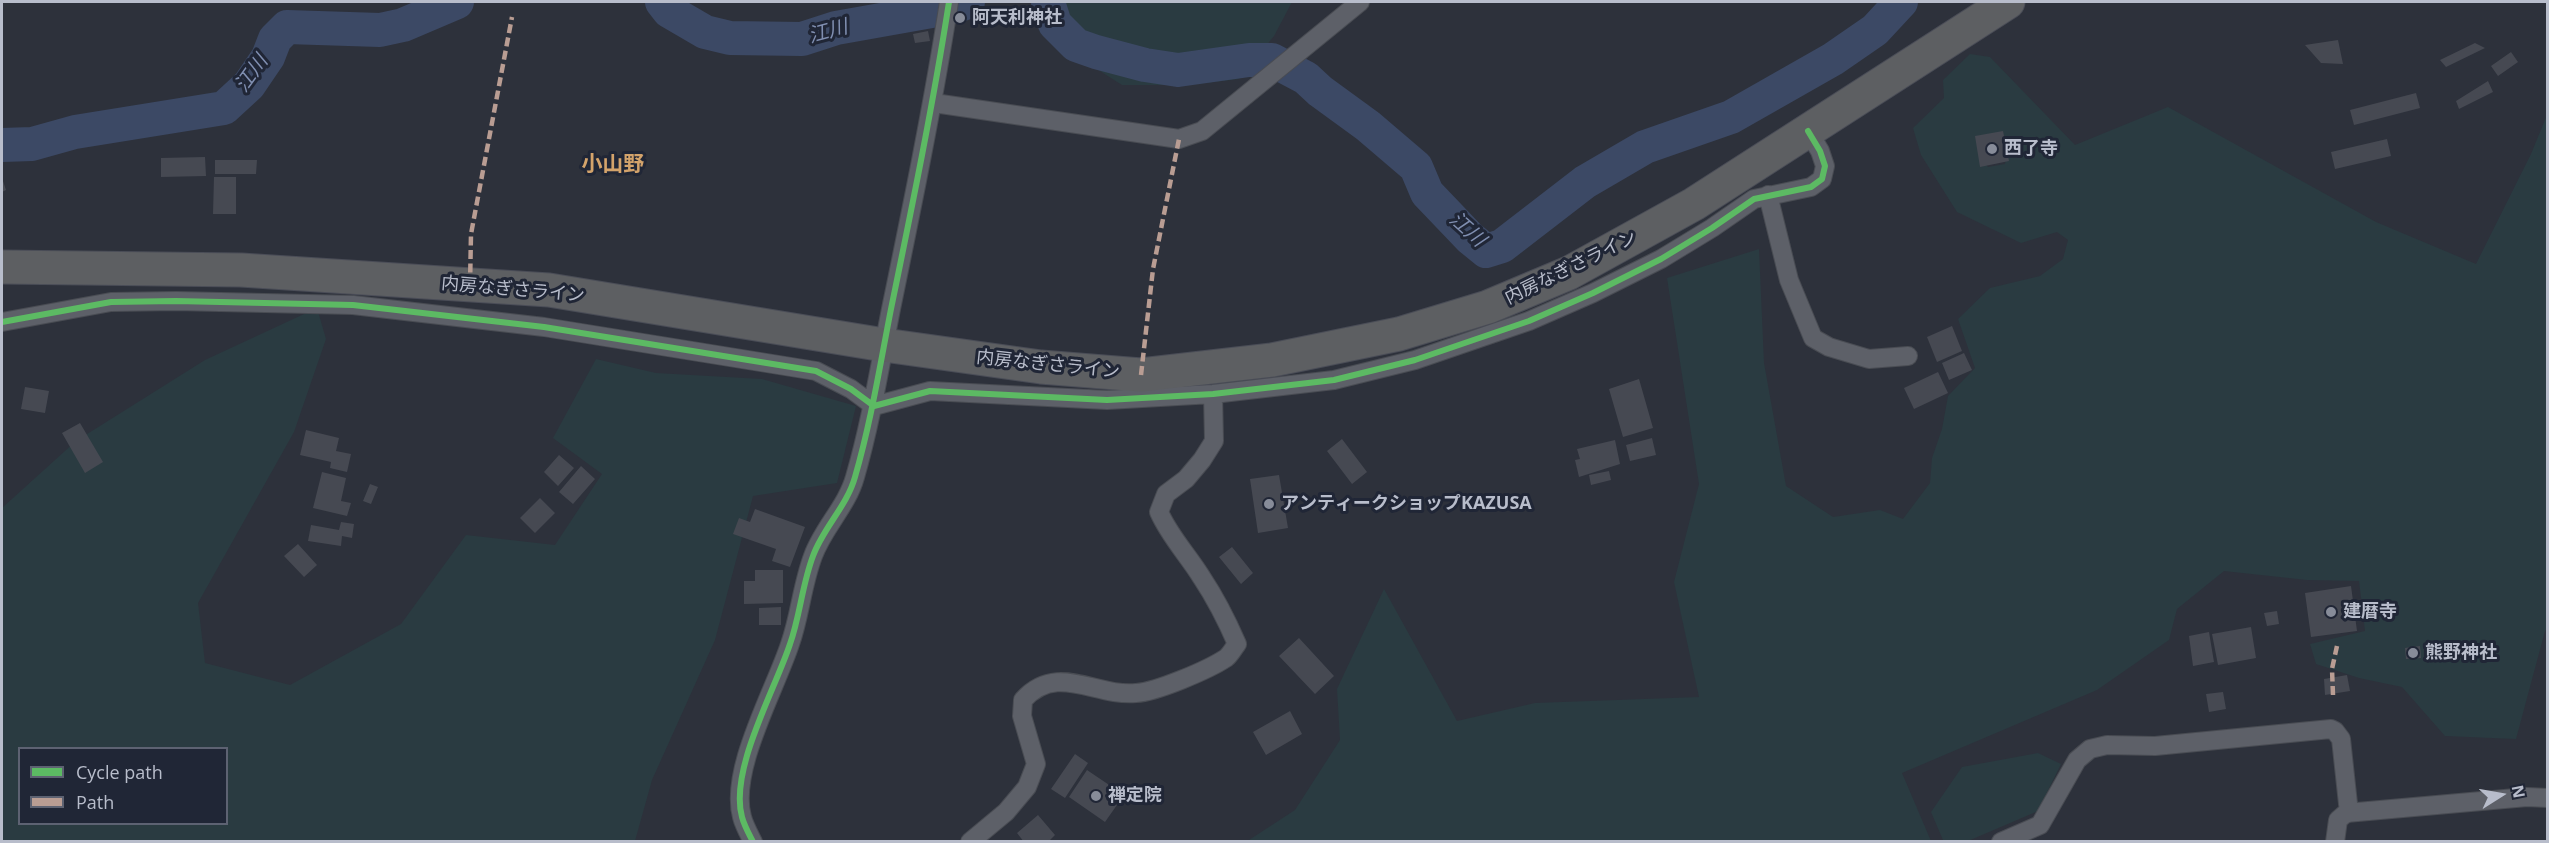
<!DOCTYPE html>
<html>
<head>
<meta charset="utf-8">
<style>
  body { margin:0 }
  #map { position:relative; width:2549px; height:843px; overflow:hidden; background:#2d313b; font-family:"Open Sans",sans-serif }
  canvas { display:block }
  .frame { position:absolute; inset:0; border:3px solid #b8bdcb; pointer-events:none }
  .legend { position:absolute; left:18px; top:747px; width:210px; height:78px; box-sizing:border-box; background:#202636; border:2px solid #5d6272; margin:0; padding:8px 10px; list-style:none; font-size:18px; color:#b8bdcb }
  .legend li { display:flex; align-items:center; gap:12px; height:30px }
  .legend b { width:30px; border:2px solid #5d6272 }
  .north { position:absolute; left:2471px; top:765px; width:60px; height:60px; -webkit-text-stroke:4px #202636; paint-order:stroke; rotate:79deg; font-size:16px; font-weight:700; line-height:24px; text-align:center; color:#b8bdcb }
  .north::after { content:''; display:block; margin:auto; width:21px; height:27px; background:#b8bdcb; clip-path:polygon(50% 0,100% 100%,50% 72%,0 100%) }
</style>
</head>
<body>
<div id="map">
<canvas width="2549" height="843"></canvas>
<div class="frame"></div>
<ul class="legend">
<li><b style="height:8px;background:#5cba63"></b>Cycle path</li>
<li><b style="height:8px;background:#b99d93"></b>Path</li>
</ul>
<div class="north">N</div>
</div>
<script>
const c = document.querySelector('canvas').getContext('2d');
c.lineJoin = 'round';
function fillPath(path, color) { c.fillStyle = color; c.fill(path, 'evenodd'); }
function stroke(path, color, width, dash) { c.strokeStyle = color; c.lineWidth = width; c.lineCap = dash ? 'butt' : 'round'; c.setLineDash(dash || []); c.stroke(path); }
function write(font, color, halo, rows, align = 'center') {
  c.font = font + ' "Open Sans","Noto Sans JP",sans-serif'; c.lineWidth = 6; c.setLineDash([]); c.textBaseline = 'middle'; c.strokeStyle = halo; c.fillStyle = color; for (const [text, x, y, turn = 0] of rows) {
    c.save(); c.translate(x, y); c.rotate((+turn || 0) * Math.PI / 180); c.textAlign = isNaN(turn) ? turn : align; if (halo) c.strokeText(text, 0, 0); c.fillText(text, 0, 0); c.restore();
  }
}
fillPath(new Path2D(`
  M1048,2H1292L1274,36L1239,79L1189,85H1122L1059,45Z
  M1970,54L1990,57L2075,145L2168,107L2376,222L2476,264L2531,154L2547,115V629L2545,631L2516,739L2445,736L2402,687L2359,678L2316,664L2310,644L2365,631L2359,581L2307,580L2224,571L2177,609L2169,640L2097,690L1902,773L1931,841L1246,842L1295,810L1340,740L1337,689L1384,589L1457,721L1535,703L1699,697L1674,582L1699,484L1667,278L1759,249L1764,363L1786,486L1833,517L1880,510L1903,519L1930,483L1932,458L1942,429L1948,396L1975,368L1958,319L1990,288L2040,276L2063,259L2068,240L2057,232L2021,243L1957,212L1921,155L1913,128L1944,98L1943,80ZM2006,158L2005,164L1988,167L1983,161Z
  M317,308L326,339L294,432L198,603L205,663L290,685L401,624L466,535L555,545L602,474L553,438L596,359L656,373L762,379L856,406L837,483L753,496L715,640L652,780L635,841H2V508L76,441L205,360ZM20,748H226V824H20Z
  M2038,753L2061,764L2038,811L1968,841L1943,840L1931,812L1962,767Z`), '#2a3b41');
stroke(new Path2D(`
  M662,2L669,11L705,32L730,38L802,39L836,28L954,7L968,2
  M1048,2L1055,24L1076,45L1096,52L1145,65L1178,70L1249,60H1272L1306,78L1320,91L1368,126L1416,167L1427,193L1470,238L1486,251L1502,246L1585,182L1645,147L1731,117L1833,59L1875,30L1901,2
  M2,145L32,144L75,132L224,108L249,85L268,57L275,39L287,27L380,30L403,25L457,2`), '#3c4965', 34);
fillPath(new Path2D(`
  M928,31L930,41L915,43L913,34Z
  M2338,40L2343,64L2321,63L2305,45Z
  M2475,43L2485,48L2446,67L2440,60Z
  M2511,52L2518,62L2498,76L2491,66Z
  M2488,81L2493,92L2459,109L2456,101Z
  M2416,93L2420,108L2354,125L2350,110Z
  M2003,131L2009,161L1980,167L1975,136Z
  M2387,139L2391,156L2335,169L2331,152Z
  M205,157L206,176L161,177V158Z
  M215,160H257L256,174H215Z
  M214,177H236V214H213Z
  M2,178L6,190L2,192Z
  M1952,326L1962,351L1937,362L1927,337Z
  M1964,353L1972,370L1949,380L1942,363Z
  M1938,372L1948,393L1914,409L1904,388Z
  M1639,379L1653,428L1623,437L1609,389Z
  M25,387L49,391L45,413L21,409Z
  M80,423L103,462L85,473L62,433Z
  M306,430L339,438L336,451L351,454L347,472L330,468L331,462L300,455Z
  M1652,438L1656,455L1630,461L1626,445Z
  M1342,439L1367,472L1352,484L1327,451Z
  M1615,440L1620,464L1579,477L1575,460L1580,459L1577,449Z
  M559,455L574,468L558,486L544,472Z
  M581,466L595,479L573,504L559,492Z
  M1609,471L1611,480L1591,485L1589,475Z
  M322,472L346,478L341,501L351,503L347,516L313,508Z
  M1279,475L1288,528L1258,533L1250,479Z
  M370,484L378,487L371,504L363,501Z
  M540,498L555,513L535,533L520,518Z
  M755,509L805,527L790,567L772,561L776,549L733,534L739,518L750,522Z
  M341,522L354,524L352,538L342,536L341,546L308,541L311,525L339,530Z
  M298,544L317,565L304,577L284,556Z
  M1232,547L1253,573L1241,584L1219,557Z
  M755,570H783V603L744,604V581H755Z
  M2351,586L2357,631L2311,637L2305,593Z
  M781,607V625H759V608Z
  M2277,611L2279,624L2267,626L2264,613Z
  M2251,627L2256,658L2218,665L2212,634Z
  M2209,632L2214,662L2193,666L2189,636Z
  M1299,638L1334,676L1315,694L1279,656Z
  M2420,646L2421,658L2406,659L2405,648Z
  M2347,675L2350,691L2325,695L2324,679Z
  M2223,692L2226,709L2209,712L2206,694Z
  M1290,711L1302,734L1266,755L1253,732Z
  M1075,754L1088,763L1065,798L1051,789Z
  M1087,770L1124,795L1105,822L1069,797Z
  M1038,815L1055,835L1048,842H1024L1017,833Z`), '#464952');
const street = new Path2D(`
  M934,103L1179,139L1202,131L1360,2
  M1768,195L1789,280L1813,338L1829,347L1869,359L1908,356
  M2,322L111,302L176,301L353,305L544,327L816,371L851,389L874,406L930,391L1107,400L1213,394L1334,380L1415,360L1529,321L1593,293L1661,259L1712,228L1754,199L1811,187L1822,179L1825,166L1820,151L1808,131
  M753,842C749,834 744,825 742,817C729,770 775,690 790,644C800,616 802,585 813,556C823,528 847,506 855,477C871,422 880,365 891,309C912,207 933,105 949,2
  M970,842L1006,812L1027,787L1036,764L1022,716L1023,700C1057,662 1095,697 1136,693C1156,692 1208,670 1226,658C1230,655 1233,649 1237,644C1227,621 1216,599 1202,578C1188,555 1170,537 1159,512L1166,494L1186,479L1202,460L1214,441L1213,394
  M2001,842L2040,825L2077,760L2090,749L2107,745L2155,746L2331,729L2335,731L2341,739L2349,813
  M2335,842L2338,820L2346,813L2527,797L2548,798`);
const highway = new Path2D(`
  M2,267L241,270L549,290L884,345L1041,367L1141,375L1272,360L1399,334L1488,307L1569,273L1694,204L2008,2`);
stroke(street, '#494c53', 20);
stroke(highway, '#4a4d57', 35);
stroke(street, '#5d6068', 18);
stroke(highway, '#5d5f62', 33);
stroke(new Path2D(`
  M470,286L471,234L512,17
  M1141,375L1153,269L1179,139
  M2333,695L2332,669L2337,646`), '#b99d93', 4.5, [9, 4.5]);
stroke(new Path2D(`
  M2,322L111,302L176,301L353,305L544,327L816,371L851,389L874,406L930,391L1107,400L1213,394L1334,380L1415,360L1529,321L1593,293L1661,259L1712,228L1754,199L1811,187L1822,179L1825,166L1820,151L1808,131
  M753,842C749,834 744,825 742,817C729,770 775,690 790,644C800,616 802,585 813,556C823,528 847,506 855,477C871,422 880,365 891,309C912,207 933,105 949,2`), '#5cba63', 6);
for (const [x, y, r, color] of [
  [960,18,6,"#878c99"],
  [1992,149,6,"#878c99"],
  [1269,504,6,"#878c99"],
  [2331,612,6,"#878c99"],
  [2413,653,6,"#878c99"],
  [1096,796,6,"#878c99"]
]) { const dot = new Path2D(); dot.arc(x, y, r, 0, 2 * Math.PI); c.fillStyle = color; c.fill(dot); stroke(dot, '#202636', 2); }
write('bold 18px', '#b8bdcb', '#202636', [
  ["阿天利神社",972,18],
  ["西了寺",2004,149],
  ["アンティークショップKAZUSA",1281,504],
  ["建暦寺",2343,612],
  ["熊野神社",2425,653],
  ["禅定院",1108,796]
], 'left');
write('18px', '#b8bdcb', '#202636', [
  ["内房なぎさライン",1571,268,-26],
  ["内房なぎさライン",513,290,5],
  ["内房なぎさライン",1048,365,6]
]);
write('italic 20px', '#808fb1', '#202636', [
  ["江川",828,32,-15],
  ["江川",252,74,-54],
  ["江川",1467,230,42]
]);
write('bold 21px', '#d3a36b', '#202636', [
  ["小山野",613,165]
]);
</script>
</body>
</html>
